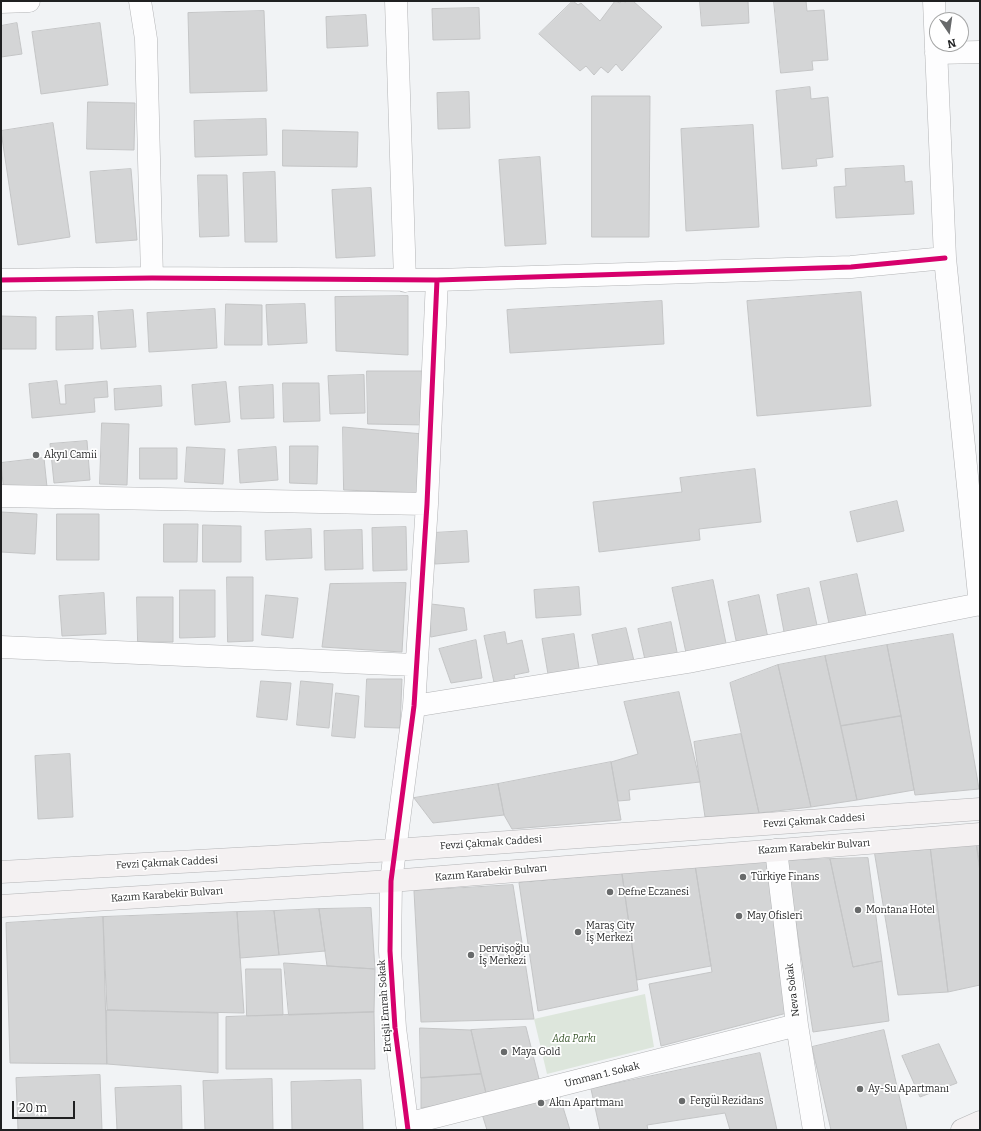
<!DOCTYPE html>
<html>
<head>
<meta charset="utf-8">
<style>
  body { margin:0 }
  #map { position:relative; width:981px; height:1131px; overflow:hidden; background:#f1f3f5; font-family:Bitter,serif }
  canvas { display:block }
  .frame { position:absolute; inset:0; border:2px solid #1f2021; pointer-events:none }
  .north { position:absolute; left:929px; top:12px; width:40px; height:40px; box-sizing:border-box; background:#fff; border:1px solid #a5a6a6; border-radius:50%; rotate:167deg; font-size:11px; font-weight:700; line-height:16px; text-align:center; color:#1f2021 }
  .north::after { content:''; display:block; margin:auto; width:14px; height:18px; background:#686a6b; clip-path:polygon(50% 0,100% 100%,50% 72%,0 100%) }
  .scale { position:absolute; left:12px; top:1101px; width:63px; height:18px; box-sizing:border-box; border:2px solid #1f2021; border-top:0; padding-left:5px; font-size:12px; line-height:14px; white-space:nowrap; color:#1f2021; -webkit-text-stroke:3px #fff; paint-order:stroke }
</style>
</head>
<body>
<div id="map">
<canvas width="981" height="1131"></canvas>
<div class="frame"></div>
<div class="north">N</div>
<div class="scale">20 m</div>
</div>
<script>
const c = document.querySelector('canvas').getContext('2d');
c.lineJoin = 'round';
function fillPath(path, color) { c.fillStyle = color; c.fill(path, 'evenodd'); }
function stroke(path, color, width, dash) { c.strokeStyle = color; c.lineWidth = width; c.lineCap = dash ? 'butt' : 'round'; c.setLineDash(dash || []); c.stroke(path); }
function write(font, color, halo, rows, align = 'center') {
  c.font = font + ' Bitter,serif'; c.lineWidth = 3.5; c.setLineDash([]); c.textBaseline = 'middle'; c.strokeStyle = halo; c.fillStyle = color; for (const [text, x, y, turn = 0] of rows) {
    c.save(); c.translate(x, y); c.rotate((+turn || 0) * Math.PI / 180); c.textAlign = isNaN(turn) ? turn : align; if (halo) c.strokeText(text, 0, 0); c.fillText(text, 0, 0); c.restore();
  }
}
fillPath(new Path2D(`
  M645,994L654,1047L547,1074L534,1019Z`), '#dde6dc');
const building = new Path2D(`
  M573,1L578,5L581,3L600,21L615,1L620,3L621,1L626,2V1H633L662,27L622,71L616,64L608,73L601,67L594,75L586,66L580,71L539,34Z
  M700,1H748L749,23L702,26Z
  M774,1H806L807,11L824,10L828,60L812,61L813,70L781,73Z
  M479,8L480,39L433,40L432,9Z
  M264,11L267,91L190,93L188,13Z
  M366,15L368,46L327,48L326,17Z
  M17,23L22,54L1,57V26Z
  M100,23L108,85L41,94L32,32Z
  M810,87L811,99L828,97L833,157L816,159L817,166L782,169L776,91Z
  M469,92L470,128L438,129L437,93Z
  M592,96H650L649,237H592Z
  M88,102L135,103L134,150L87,149Z
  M266,119L267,155L195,157L194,121Z
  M53,123L70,237L18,245L1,131Z
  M753,125L759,227L686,231L681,129Z
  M283,130L358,132L357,167L283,166Z
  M540,157L546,244L505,246L499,160Z
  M904,166L905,182L912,181L914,214L836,218L834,187L846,186L845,169Z
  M131,169L137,240L96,243L90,172Z
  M275,172L277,242H245L243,173Z
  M198,175H227L229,236L200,237Z
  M371,188L375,256L336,258L332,190Z
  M861,292L871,406L757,416L747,301Z
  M408,296V355L336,351L335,297Z
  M662,301L664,344L510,353L507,310Z
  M226,304L262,305V345H225Z
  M305,304L307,343L268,345L266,305Z
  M215,309L217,348L149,352L147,313Z
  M133,310L136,347L101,349L98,312Z
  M1,316L36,317V349H1Z
  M93,316V349L56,350V317Z
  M367,371H426V425L368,424Z
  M364,375L365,413L330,414L328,376Z
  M57,381L60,404H66L65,385L107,381L108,397L94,398L95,412L32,418L29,384Z
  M226,382L230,422L195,425L192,385Z
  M283,383H319L320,421L284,422Z
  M273,385L274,418L241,419L239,387Z
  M161,386L162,406L115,410L114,389Z
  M102,423L129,424L127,485L100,484Z
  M343,427L423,434L421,493L344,490Z
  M87,441L90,480L54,483L50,444Z
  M290,446H318L317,484L290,483Z
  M187,447L225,449L223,484L185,482Z
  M276,447L278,480L240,483L238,450Z
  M140,448H177V479H140Z
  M44,458L47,487L4,493L1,463Z
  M755,469L761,522L699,529L700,540L599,552L593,502L682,492L680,478Z
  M897,501L904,531L857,542L850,512Z
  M1,512L37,514L35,554L1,552Z
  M57,514H99V560H57Z
  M164,524H198L197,562H164Z
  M203,525L241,526V562H203Z
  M406,527L407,570L373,571L372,528Z
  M311,529L312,558L266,560L265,531Z
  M362,530L363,569L325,570L324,531Z
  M467,531L469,562L435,564L433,533Z
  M857,574L867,620L830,628L820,582Z
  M227,577H253V641L228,642Z
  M713,580L728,653L688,662L672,588Z
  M406,583L402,652L322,647L330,584Z
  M579,587L581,615L536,618L534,590Z
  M809,588L818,630L785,637L777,595Z
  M180,590H215V637L180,638Z
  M104,593L106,634L62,636L59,596Z
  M266,595L298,598L293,638L262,635Z
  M759,595L768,638L737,645L728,602Z
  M137,597H173V642H138Z
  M431,604L464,608L467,630L431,637Z
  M671,622L678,657L646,664L638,629Z
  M626,628L635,665L600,673L592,635Z
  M505,632L507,644L522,640L529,672L514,675L516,683L495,687L484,636Z
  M574,634L580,675L549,680L542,639Z
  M953,634L979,789L915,795L901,716L887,645Z
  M476,640L482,678L451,683L439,649Z
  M887,645L901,716L841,726L825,656Z
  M825,656L857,800L811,807L778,665Z
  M778,665L811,807L759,813L730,683Z
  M367,679H402L400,728L365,727Z
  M261,681L291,683L287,720L257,717Z
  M301,681L333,684L329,728L297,725Z
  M679,692L700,782L629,790L630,800L618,801L611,762L638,754L624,702Z
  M336,693L359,696L355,738L332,736Z
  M901,716L914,790L857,800L841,726Z
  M741,734L759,813L705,817L694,742Z
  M70,754L73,817L38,819L35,756Z
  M611,762L621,820L512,829L504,815L498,784Z
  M498,784L504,815L433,823L414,798Z
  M980,841V865L976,842Z
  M976,842L980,872V985L948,992L930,846Z
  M930,846L948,992L898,995L874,850Z
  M766,858L787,1013L661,1046L649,984L712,972L695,865Z
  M868,858L882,961L853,967L830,859Z
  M830,859L853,967L882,961L889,1021L813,1032L786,861Z
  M695,865L711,966L637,980L622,874Z
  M622,874L638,990L538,1011L519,883Z
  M513,885L534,1019L421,1022L414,891Z
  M371,908L375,969L327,966L319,909Z
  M319,909L325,951L279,955L274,911Z
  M274,911L279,955L240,958L237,912Z
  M237,912L244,1013L107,1010L103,917Z
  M103,917L107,1064L10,1063L6,923Z
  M284,963L375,969L374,1012L289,1015Z
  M246,969H281L283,1015L247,1016Z
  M107,1010L218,1013V1073L107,1064Z
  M374,1012L375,1069H226V1017Z
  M526,1027L540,1083L487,1097L471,1030Z
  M420,1028L471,1030L481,1074L421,1078Z
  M884,1030L907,1130H831L812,1047Z
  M939,1044L957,1083L920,1097L902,1056Z
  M760,1053L777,1130H730L725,1113L647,1125L648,1130H600L591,1089Z
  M481,1074L487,1097L421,1108V1078Z
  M100,1075L102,1130H18L16,1078Z
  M272,1079L273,1130H205L203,1081Z
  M361,1080L363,1130H292L291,1082Z
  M181,1086L182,1130H117L115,1088Z
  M558,1091L570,1130H487L482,1114Z`);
fillPath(building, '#d4d5d6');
stroke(building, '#c4c5c6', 1);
const street = new Path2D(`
  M140,1L146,39L152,278
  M396,1L405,281
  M934,1L945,258L980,605
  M1,2L29,1
  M936,53L980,52
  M1,280L152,278L437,280L851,267L945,258
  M1,496L427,504
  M1,647L415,665
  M414,706L688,662L980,604
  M776,850L797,1025L814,1130
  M407,1124L797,1025
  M408,1130L395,1028L390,951L391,881L414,706L427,504L437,280`);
const secondary = new Path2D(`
  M1,872L394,850L980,809
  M1,906L391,881L980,834
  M962,1130L980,1122`);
stroke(street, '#b3b4b6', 23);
stroke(secondary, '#b3b4b6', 23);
stroke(street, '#fdfdfe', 22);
stroke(secondary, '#f4f1f2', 22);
stroke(new Path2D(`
  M1,280L152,278L437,280L851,267L945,258
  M408,1130L395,1028L390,951L391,881L414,706L427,504L437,280`), '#d6006c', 5);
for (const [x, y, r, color] of [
  [36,455,4,"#686a6b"],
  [743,877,4,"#686a6b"],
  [610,892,4,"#686a6b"],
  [858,910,4,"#686a6b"],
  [739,916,4,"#686a6b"],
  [578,932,4,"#686a6b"],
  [471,955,4,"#686a6b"],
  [504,1052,4,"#686a6b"],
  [860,1089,4,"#686a6b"],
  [682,1101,4,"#686a6b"],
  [541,1103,4,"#686a6b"]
]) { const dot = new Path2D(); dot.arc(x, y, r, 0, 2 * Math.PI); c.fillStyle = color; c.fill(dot); stroke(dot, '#fff', 1.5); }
write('10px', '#1f2021', '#fff', [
  ["Akyıl Camii",44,455],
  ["Türkiye Finans",751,877],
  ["Defne Eczanesi",618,892],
  ["Montana Hotel",866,910],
  ["May Ofisleri",747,916],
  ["Maraş City",586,926],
  ["İş Merkezi",586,938],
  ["Dervişoğlu",479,949],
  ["İş Merkezi",479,961],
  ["Maya Gold",512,1052],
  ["Ay-Su Apartmanı",868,1089],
  ["Fergül Rezidans",690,1101],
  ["Akın Apartmanı",549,1103]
], 'left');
write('10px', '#1f2021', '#fff', [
  ["Fevzi Çakmak Caddesi",814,821,-4],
  ["Fevzi Çakmak Caddesi",491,843,-4],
  ["Kazım Karabekir Bulvarı",814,847,-4],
  ["Fevzi Çakmak Caddesi",167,863,-3],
  ["Kazım Karabekir Bulvarı",491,873,-5],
  ["Kazım Karabekir Bulvarı",167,895,-4],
  ["Neva Sokak",793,990,-97],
  ["Ercişli Emrah Sokak",385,1006,-94],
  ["Umman 1. Sokak",602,1075,-14]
]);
write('italic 10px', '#38562b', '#fff', [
  ["Ada Parkı",574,1039]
]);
</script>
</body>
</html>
